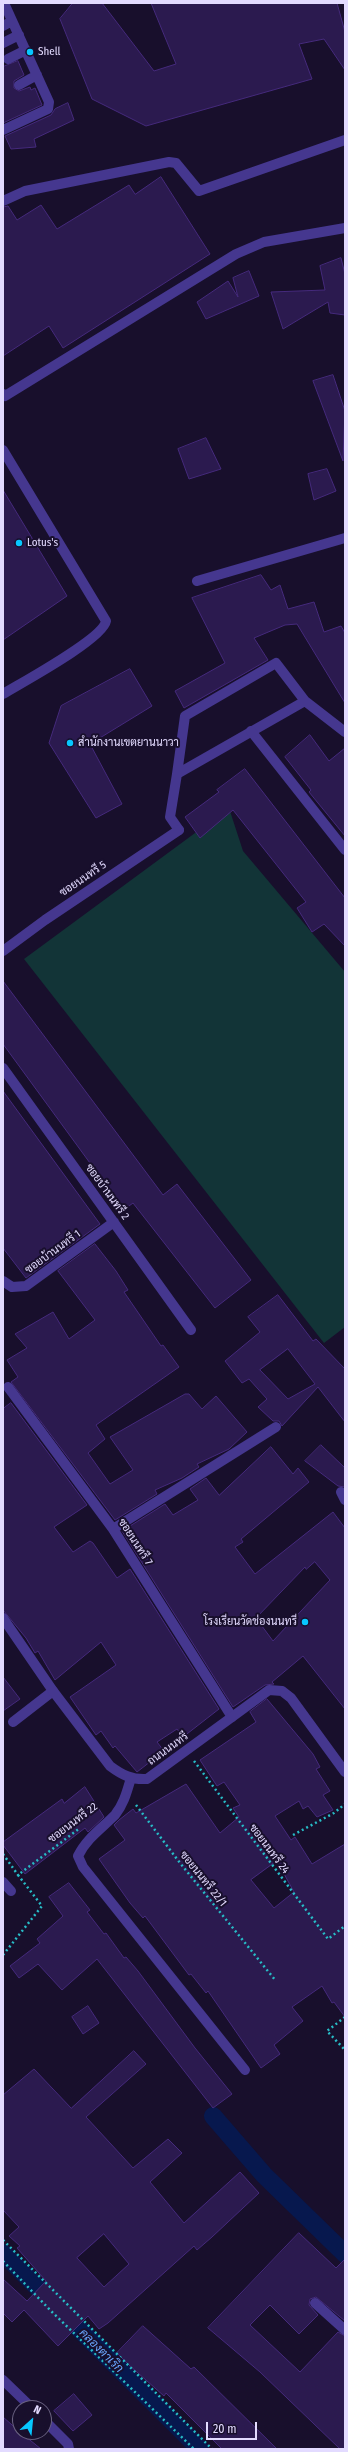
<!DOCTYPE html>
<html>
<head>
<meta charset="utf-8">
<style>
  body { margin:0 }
  #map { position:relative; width:348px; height:2452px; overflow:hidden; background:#180f2c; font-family:"Fira Sans Condensed",sans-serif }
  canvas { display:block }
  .frame { position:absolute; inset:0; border:4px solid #e3dbff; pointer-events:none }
  .north { position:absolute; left:12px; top:2400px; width:40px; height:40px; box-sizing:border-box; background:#180f2c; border:1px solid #696180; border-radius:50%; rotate:27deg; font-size:11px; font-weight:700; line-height:16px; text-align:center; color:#e3dbff }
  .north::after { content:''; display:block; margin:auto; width:14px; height:18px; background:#07c7ff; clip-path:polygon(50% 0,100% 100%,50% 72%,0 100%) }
  .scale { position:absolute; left:206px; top:2422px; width:51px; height:18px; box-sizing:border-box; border:2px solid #e3dbff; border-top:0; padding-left:5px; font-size:12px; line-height:14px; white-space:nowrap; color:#e3dbff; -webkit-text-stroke:3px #180f2c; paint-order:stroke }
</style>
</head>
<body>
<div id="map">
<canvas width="348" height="2452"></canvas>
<div class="frame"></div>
<div class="north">N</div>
<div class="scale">20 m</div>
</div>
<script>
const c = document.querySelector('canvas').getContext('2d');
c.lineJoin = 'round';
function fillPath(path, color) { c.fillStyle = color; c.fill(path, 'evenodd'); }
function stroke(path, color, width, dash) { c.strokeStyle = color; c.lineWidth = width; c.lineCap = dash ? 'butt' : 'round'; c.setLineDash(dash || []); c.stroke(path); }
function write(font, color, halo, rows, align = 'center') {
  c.font = font + ' "Fira Sans Condensed",Sarabun,sans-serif'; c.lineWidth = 4; c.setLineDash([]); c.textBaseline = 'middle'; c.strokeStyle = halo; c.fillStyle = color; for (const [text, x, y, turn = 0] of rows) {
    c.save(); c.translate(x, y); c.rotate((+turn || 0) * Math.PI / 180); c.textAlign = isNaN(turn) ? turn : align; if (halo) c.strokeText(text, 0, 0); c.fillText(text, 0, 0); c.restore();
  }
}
fillPath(new Path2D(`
  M229,808L243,851L345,972V1327L324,1343L24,959Z`), '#123437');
stroke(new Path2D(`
  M213,2116L264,2175L345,2254
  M3,2253L200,2449`), '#07184e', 18);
const building = new Path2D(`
  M73,3H102L154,71L176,64L151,3H337L345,32V70L324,39L299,44L312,79L146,126L92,99L60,19Z
  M18,61L24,75L14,81V88L19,91L30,87L31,90L35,88L42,105L3,123V67Z
  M68,103L74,120L34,139L36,147L11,149L5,136L51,115L55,109Z
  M161,177L210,254L63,348L49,326L3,356V207L8,206L17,220L41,205L57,229L129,185L135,194Z
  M341,258L345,274V315L330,313L328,302L283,329L271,292L325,290L320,266Z
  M249,271L259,296L206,319L197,302L228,281L238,297L233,278Z
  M333,375L345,411L343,461L313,381Z
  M206,438L221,469L189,479L178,449Z
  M327,469L336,491L314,500L308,474Z
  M3,490L67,596L3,640Z
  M261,575L271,590L280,585L288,609L314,602L324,632L341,626L345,633V703L297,624L285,625L254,638L268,660L184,708L175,691L225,663L192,598Z
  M130,669L152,706L90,744L122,804L96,818L49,743L61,706Z
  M310,735L329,761L345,748V836L309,792L311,790L285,757Z
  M245,769L345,898V946L324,924L312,932L297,908L306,902L233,810L200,838L185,817L219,792L217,790Z
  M3,981L163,1195L177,1184L251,1280L215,1308L133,1203L125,1209L117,1200L3,1044Z
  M3,1091L100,1224L26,1278L3,1248Z
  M95,1244L116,1271L128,1290L124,1292L161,1346L163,1345L179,1367L96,1425L105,1439L88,1453L110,1484L133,1470L110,1437L185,1394H189L202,1409L216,1396L247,1432L229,1449L197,1464L199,1467L182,1478L155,1490L157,1494L115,1520L11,1382L18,1377L7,1360L27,1348L15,1334L53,1312L69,1339L95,1320L58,1271Z
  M278,1295L313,1341L316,1339L345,1369V1422L318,1387L282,1426L279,1421H273L258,1407L267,1399L249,1379L242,1383L225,1361L260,1332L248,1317ZM288,1349L315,1384L288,1399L260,1370Z
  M11,1403L87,1505L54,1527L73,1552L90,1541L93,1543L117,1578L130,1569L219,1709L183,1737L177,1729L157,1742L164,1751L137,1772L115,1746L113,1748L101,1731L96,1735L70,1697L116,1665L101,1642L55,1680L38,1651L35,1653L26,1638L3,1610V1409Z
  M321,1445L345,1468V1487L338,1486L305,1461Z
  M271,1447L293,1474L298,1468L309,1482L241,1539L243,1542L235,1547L255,1574L333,1512L345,1528V1709L303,1656L272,1682L274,1684L265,1685L233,1707L122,1531L165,1504L173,1515L198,1500L190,1489L206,1478L219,1495ZM315,1562L330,1580L273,1641L256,1618L305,1567L306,1569Z
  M3,1677L20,1699L3,1711Z
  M267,1699L313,1754L320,1767L316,1769L330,1791L323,1795L333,1810L317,1817L308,1806L303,1809L299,1801L275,1816L291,1840L295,1837L312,1864L345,1844V2017L334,2002L332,2003L322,1986L292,2007L303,2021L274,2045L280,2054L261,2068L208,1991L206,1993L191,1974L189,1975L145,1916L143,1918L130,1903L99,1859L125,1840L114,1825L119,1820L133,1809L136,1813L186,1784L220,1833L239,1817L233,1808L240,1805L224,1782L217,1786L200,1760L256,1722L250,1712ZM277,1861L294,1892L274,1908L251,1880Z
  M85,1787L104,1817L88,1832L85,1828L25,1874L3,1845V1842L62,1799L64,1803Z
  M69,1883L90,1910L87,1912L104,1934L106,1933L124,1958L126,1957L138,1971L195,2048L232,2094L213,2108L97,1959L62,1990L38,1964L19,1978L10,1966L40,1943L37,1939L63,1916L49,1897Z
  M88,2006L99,2023L83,2034L72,2017Z
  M134,2051L146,2064L86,2117L110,2143L133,2168L168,2139L182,2153L150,2182L184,2223L240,2172L259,2193L212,2237L197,2250L194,2246L108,2323L99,2329L88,2316L58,2346L24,2310L12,2322L3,2313V2279L27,2301L46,2281L17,2248L20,2246L9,2236L19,2227L3,2210V2095L34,2069L71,2108ZM104,2234L129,2264L104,2287L77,2258Z
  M299,2233L336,2268L345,2259V2321L316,2297L310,2299L309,2305L318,2315L299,2334L270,2305L250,2325L300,2372L338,2332L345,2336V2449H340L260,2372L208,2328Z
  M143,2326L191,2369L194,2367L277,2449H222L166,2393L164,2396L129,2365L117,2353Z
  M74,2394L92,2415L73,2431L54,2411Z
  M3,2417L20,2432L41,2449H3Z`);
fillPath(building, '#2b1a4f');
stroke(building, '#452a7c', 1);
stroke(new Path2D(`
  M194,1761L328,1939L345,1926
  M136,1805L180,1863L276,1981
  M293,1835L334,1813L345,1804
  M3,1854L18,1875
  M3,1955L42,1906L18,1875L80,1828
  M345,2017L327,2031L345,2050
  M3,2240L212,2449
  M3,2261L51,2311L194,2449`), '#27bcc6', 2.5, [2, 3]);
stroke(new Path2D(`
  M3,26L12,21
  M3,43L19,35
  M8,59L26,50
  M19,85L37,75
  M3,130L48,109L49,102L4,3
  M3,201L25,191L169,162L176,163L199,191L345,140
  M3,394L5,396L236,254L264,242L345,228
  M3,450L106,621C103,639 21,683 3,694
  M197,581L345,538
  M177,774L185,716L276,663L305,701L345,732
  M179,830L170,817L177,774L305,701
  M341,1492L345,1500
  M13,1722L53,1691
  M3,1882L11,1891`), '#45378f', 10);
stroke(new Path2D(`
  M251,731L345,850
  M3,951L45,920L179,830
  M3,1068L191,1330
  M3,1281L12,1287L26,1286L114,1222
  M8,1387L113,1529L232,1717
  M113,1529L276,1427
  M131,1778C127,1791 124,1804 115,1815C102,1828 86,1839 78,1856L83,1867L245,2070
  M315,2303L345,2330
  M3,2380L32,2408
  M44,2420L68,2444L69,2449`), '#45378f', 10);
stroke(new Path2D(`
  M3,1618L53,1691L110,1766C122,1775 132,1780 147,1779L269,1690L282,1691L291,1698L345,1772`), '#45378f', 10);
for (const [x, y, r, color] of [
  [30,52,4,"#07c7ff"],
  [19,543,4,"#07c7ff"],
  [70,743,4,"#07c7ff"],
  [305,1622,4,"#07c7ff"]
]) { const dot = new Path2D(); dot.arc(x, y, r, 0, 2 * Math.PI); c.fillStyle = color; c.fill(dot); stroke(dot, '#180f2c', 1.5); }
write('11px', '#e3dbff', '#180f2c', [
  ["Shell",38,52],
  ["Lotus's",27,543],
  ["สำนักงานเขตยานนาวา",78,743],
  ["โรงเรียนวัดช่องนนทรี",297,1622,"right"]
], 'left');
write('11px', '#e3dbff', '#180f2c', [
  ["ซอยนนทรี 5",83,879,-34],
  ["ซอยบ้านนทรี 2",107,1192,54],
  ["ซอยบ้านนทรี 1",53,1252,-36],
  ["ซอยนนทรี 7",135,1542,57],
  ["ถนนนนทรี",168,1749,-36],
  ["ซอยนนทรี 22",73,1823,-37],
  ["ซอยนนทรี 24",269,1849,53],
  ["ซอยนนทรี 22/1",203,1879,51]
]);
write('italic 12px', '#69a6ff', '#180f2c', [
  ["คลองตาเริก",101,2351,45]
]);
</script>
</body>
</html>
